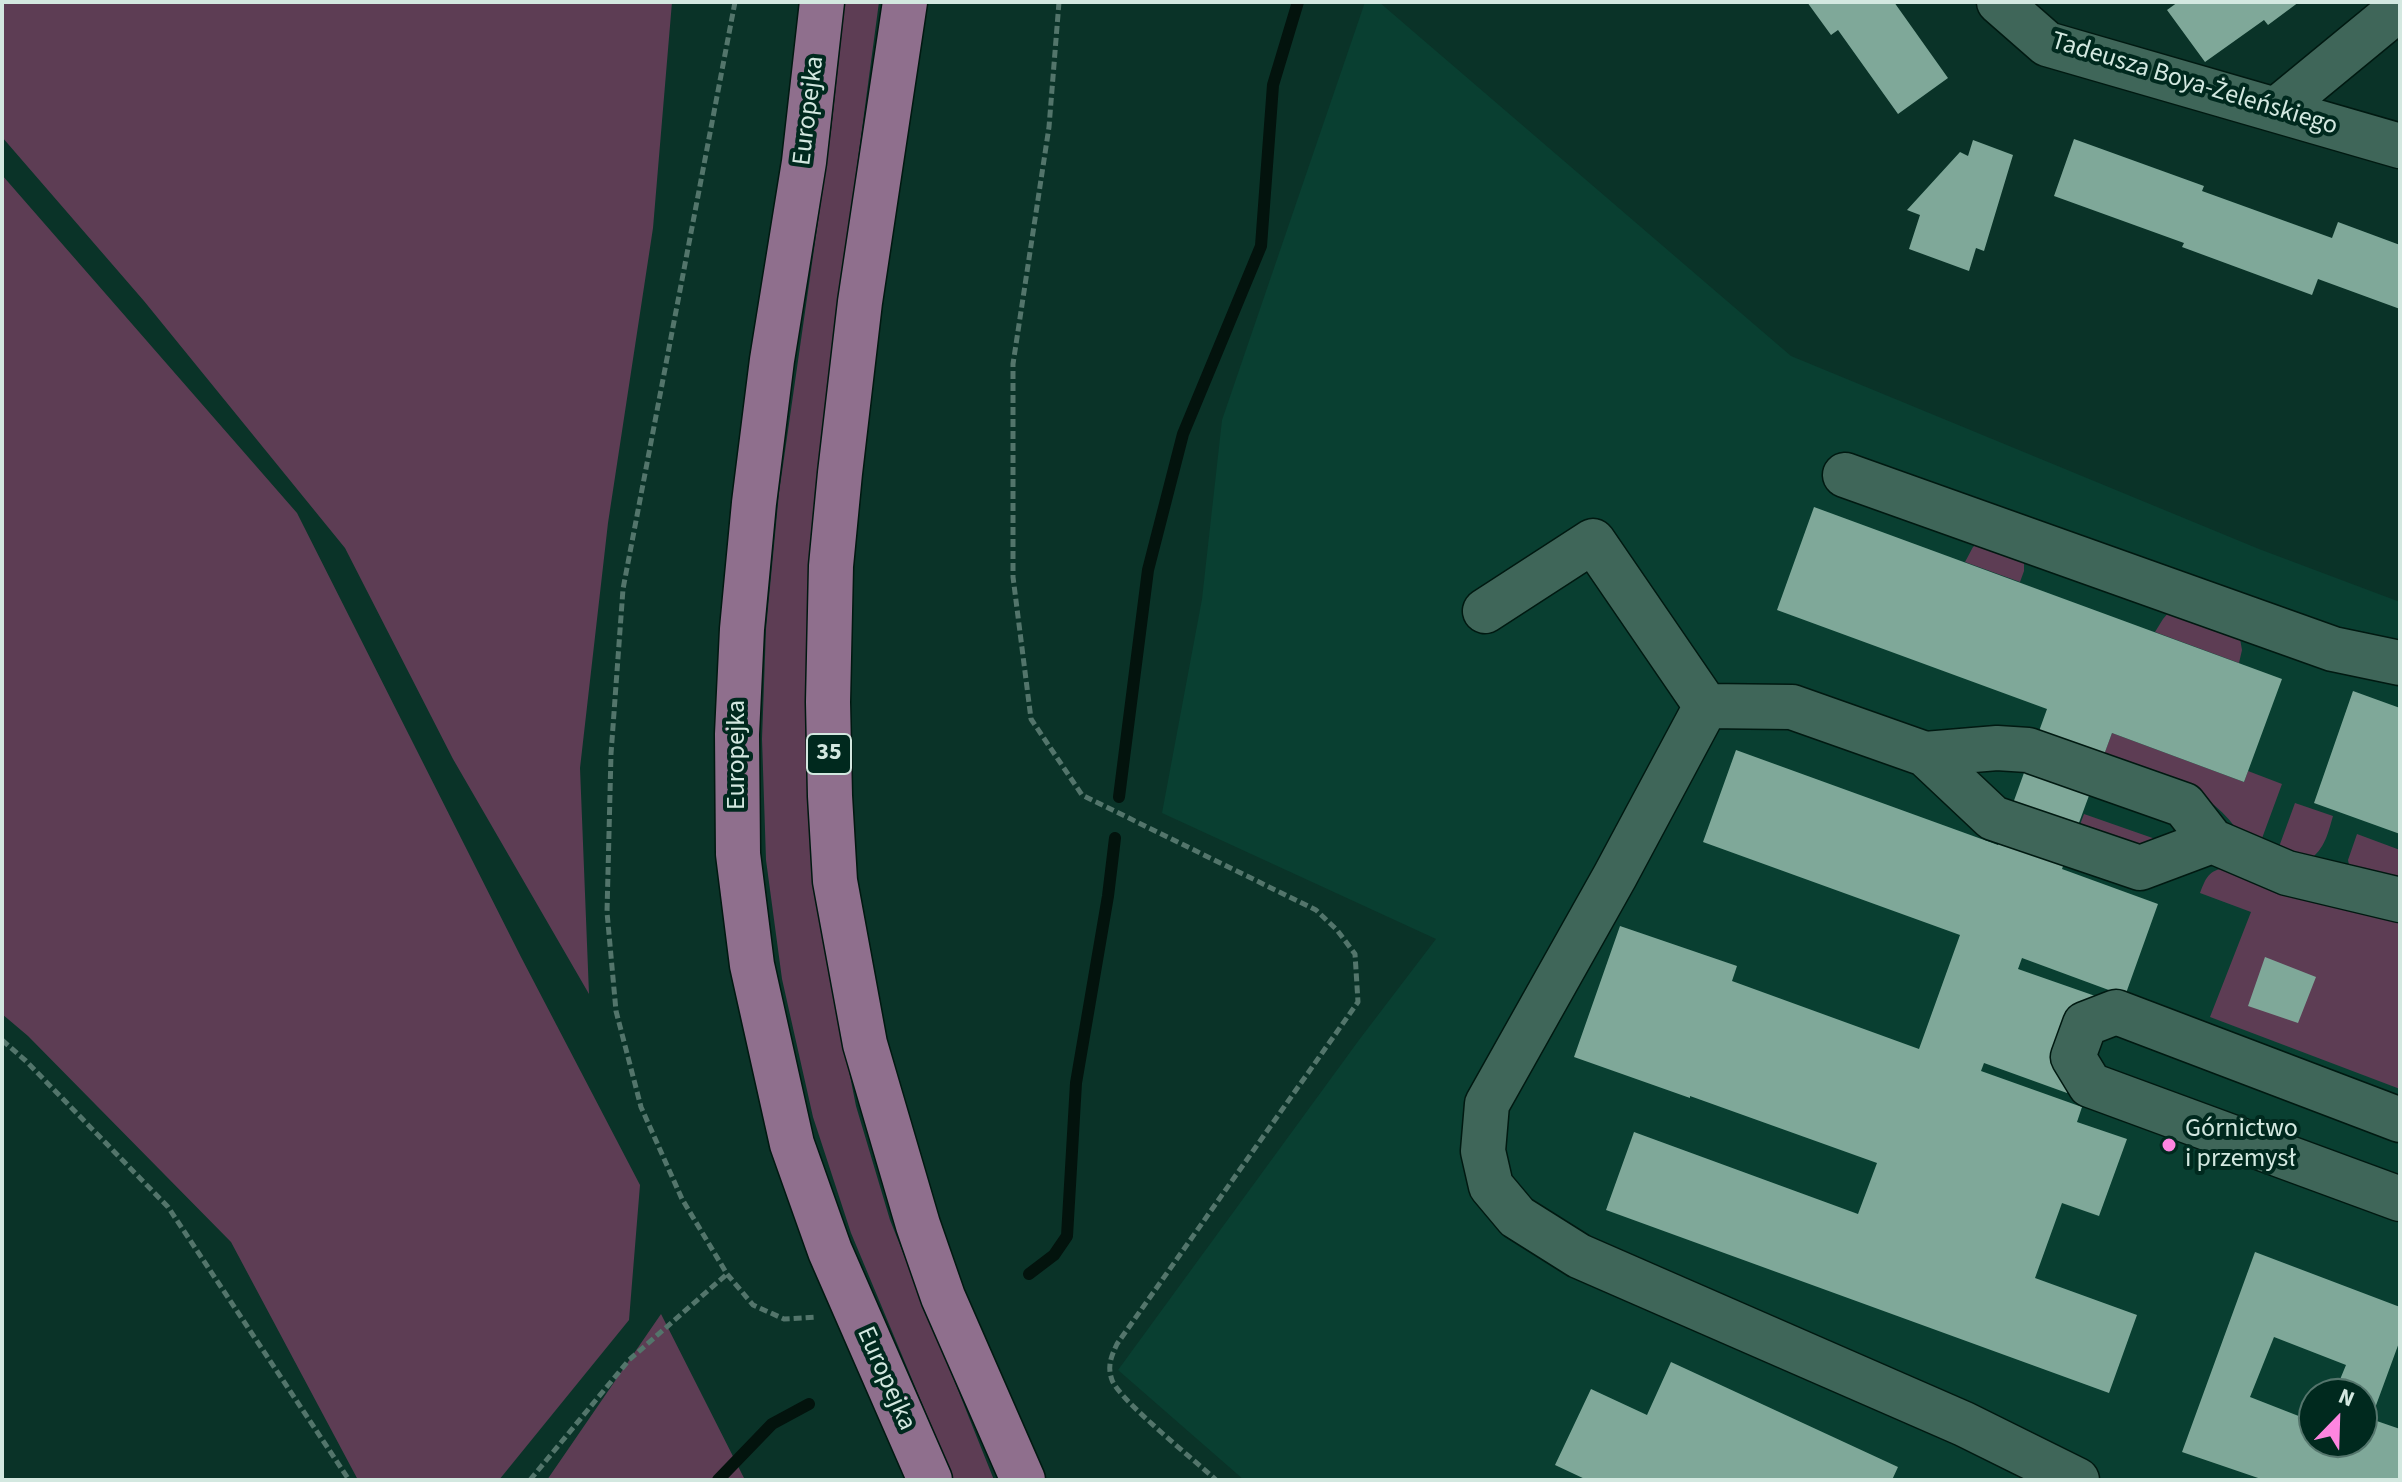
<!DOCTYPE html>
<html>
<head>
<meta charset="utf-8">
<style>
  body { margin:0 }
  #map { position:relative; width:2402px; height:1482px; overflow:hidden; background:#0a3328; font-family:"Source Sans 3",sans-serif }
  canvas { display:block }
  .frame { position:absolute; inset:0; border:4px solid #d3e8e0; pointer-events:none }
  .north { position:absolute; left:2298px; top:1378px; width:80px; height:80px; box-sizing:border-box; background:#00291e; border:2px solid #54756c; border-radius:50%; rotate:23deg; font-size:22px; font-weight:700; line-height:32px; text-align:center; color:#d3e8e0 }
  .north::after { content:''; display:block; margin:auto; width:28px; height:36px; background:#fe85e0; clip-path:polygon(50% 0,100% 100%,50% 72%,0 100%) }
</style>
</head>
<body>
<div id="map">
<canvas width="2402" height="1482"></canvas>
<div class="frame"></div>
<div class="north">N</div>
</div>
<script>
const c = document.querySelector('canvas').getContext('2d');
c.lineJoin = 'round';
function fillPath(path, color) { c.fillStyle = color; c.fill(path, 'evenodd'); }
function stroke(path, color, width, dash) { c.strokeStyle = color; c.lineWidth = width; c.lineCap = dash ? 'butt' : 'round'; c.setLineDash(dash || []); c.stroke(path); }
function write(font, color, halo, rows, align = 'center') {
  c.font = font + ' "Source Sans 3",sans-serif'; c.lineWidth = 8; c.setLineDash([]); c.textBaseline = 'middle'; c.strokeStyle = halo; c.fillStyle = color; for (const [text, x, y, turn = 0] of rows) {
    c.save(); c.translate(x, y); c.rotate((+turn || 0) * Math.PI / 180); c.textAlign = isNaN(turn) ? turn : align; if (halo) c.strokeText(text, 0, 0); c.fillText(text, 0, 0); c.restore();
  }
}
fillPath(new Path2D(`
  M1365,2H1379L1791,356L2259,549L2400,602V1480H1244L1118,1370L1359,1040L1436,939L1162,813L1202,599L1222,420ZM2314,1394H2362V1442H2314Z`), '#093f31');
fillPath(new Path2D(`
  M2,2H672L653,228L608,523L580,768L589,994L453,759L345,548L144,301L2,137Z
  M845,2H879L830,368L815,497L807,626L806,737L812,855L829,971L856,1106L890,1220L994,1480H954L851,1233L813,1117L782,979L766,860L762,739L766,629L779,493L831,131Z
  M2,175L297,513L521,957L640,1185L629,1320L499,1480H358L231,1242L28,1036L2,1014Z
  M1979,542L2024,560V571L2020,582L1965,562L1973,547Z
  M2169,612L2239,633L2242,650L2239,663L2155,632L2163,619Z
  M2112,733L2244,782L2248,771L2282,784L2261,841L2242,837C2211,786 2156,775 2103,757Z
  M2295,803L2333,816C2328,833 2325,849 2309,860L2276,855Z
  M2084,814L2164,842L2117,852L2075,838Z
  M2357,834L2400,850V888L2350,870L2348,860Z
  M2230,867L2400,916V1089L2210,1017L2251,912L2200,893C2207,875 2209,870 2230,867Z
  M661,1314L745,1480H547Z`), '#5d3d54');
stroke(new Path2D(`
  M1119,797L1148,570L1183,434L1261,246L1273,85L1298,2
  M1029,1274L1054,1255L1067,1236L1076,1083L1108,896L1115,838
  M718,1480L772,1424L809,1404`), '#03130d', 12);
fillPath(new Path2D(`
  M1807,2H1894L1948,78L1898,114L1838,30L1831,35Z
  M2178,2H2299L2268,25L2264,20L2205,62L2167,10Z
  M2074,139L2204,186L2202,191L2332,238L2338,222L2400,245V309L2318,279L2312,295L2182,247L2184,243L2054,196Z
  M1973,140L2013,155L1984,251L1976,248L1969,271L1909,249L1920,215L1907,210L1960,152L1968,156Z
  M1814,507L2282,679L2244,782L2112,733L2062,869L2158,904L2125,996L2022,958L2018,969L2101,998L2067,1093L1984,1063L1981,1071L2082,1107L2077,1122L2127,1139L2099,1216L2062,1203L2035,1278L2137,1315L2109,1393L1606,1210L1634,1132L1858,1214L1877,1163L1690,1096V1098L1574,1057L1620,926L1737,966L1732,981L1919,1049L1960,935L1703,842L1736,750L1998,845L2047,709L1777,610Z
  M2353,691L2400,708V834L2314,803Z
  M2265,957L2316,977L2298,1023L2248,1006Z
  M2255,1252L2400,1307V1340L2371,1419L2400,1429V1480H2264L2182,1452ZM2274,1337L2346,1365L2334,1394H2362V1442H2314V1422L2250,1397Z
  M1671,1362L1898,1467L1892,1480H1587L1555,1465L1591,1389L1647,1415Z`), '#7fa899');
const minor = new Path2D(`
  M1999,2L2047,44L2400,146
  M2276,110L2400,8
  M1845,475L2333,649L2400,663
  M1485,611L1593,541L1706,706L1792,707L1925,754L1997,748L2028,750L2184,805L2212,841L2287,873L2400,900
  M1706,706L1615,876L1487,1104L1483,1151L1491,1186L1517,1217L1579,1256L1964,1424L2077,1480
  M1925,754L1993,818L2140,868L2212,841
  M2400,1120L2116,1012L2085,1024L2073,1057L2090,1085L2400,1199`);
const major = new Path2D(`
  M822,2L804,162L772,360L754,503L742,629L737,734L738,854L752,965L792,1144L830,1251L930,1480
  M905,2L860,302L840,473L831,566L828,702L830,796L835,881L865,1044L918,1225L943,1297L1023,1480`);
stroke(minor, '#001911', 47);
stroke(major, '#001911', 47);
stroke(new Path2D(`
  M735,2L623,589L611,754L607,912L616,1011L641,1107L682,1199L727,1274L753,1305L784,1319L817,1317
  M1059,2L1049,127L1013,364V577L1031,719L1082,795L1316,910L1337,930L1355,954L1358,1002L1117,1344C1111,1357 1107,1366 1112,1380C1119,1400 1197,1462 1216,1480
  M2,1040L26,1061L168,1207L349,1480
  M530,1480L629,1360L727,1274`), '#53756b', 5, [8, 4]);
stroke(minor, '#3f6659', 44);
stroke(major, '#8f6f8d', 44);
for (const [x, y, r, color] of [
  [2169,1145,8,"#fe85e0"]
]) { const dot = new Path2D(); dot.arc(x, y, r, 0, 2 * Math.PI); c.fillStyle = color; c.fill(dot); stroke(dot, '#00291e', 3); }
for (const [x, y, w] of [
  [829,754,44]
]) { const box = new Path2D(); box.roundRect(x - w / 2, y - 20, w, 40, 6); c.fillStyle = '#00291e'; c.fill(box); stroke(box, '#d3e8e0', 2); }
write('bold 24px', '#d3e8e0', null, [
  ["35",829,754]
]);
write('26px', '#d3e8e0', '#00291e', [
  ["Tadeusza Boya-Żeleńskiego",2194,85,17],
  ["Europejka",810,111,-83],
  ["Europejka",738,755,-90],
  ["Europejka",885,1379,66]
]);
write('26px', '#d3e8e0', '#00291e', [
  ["Górnictwo",2185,1130],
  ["i przemysł",2185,1160]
], 'left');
</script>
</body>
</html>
